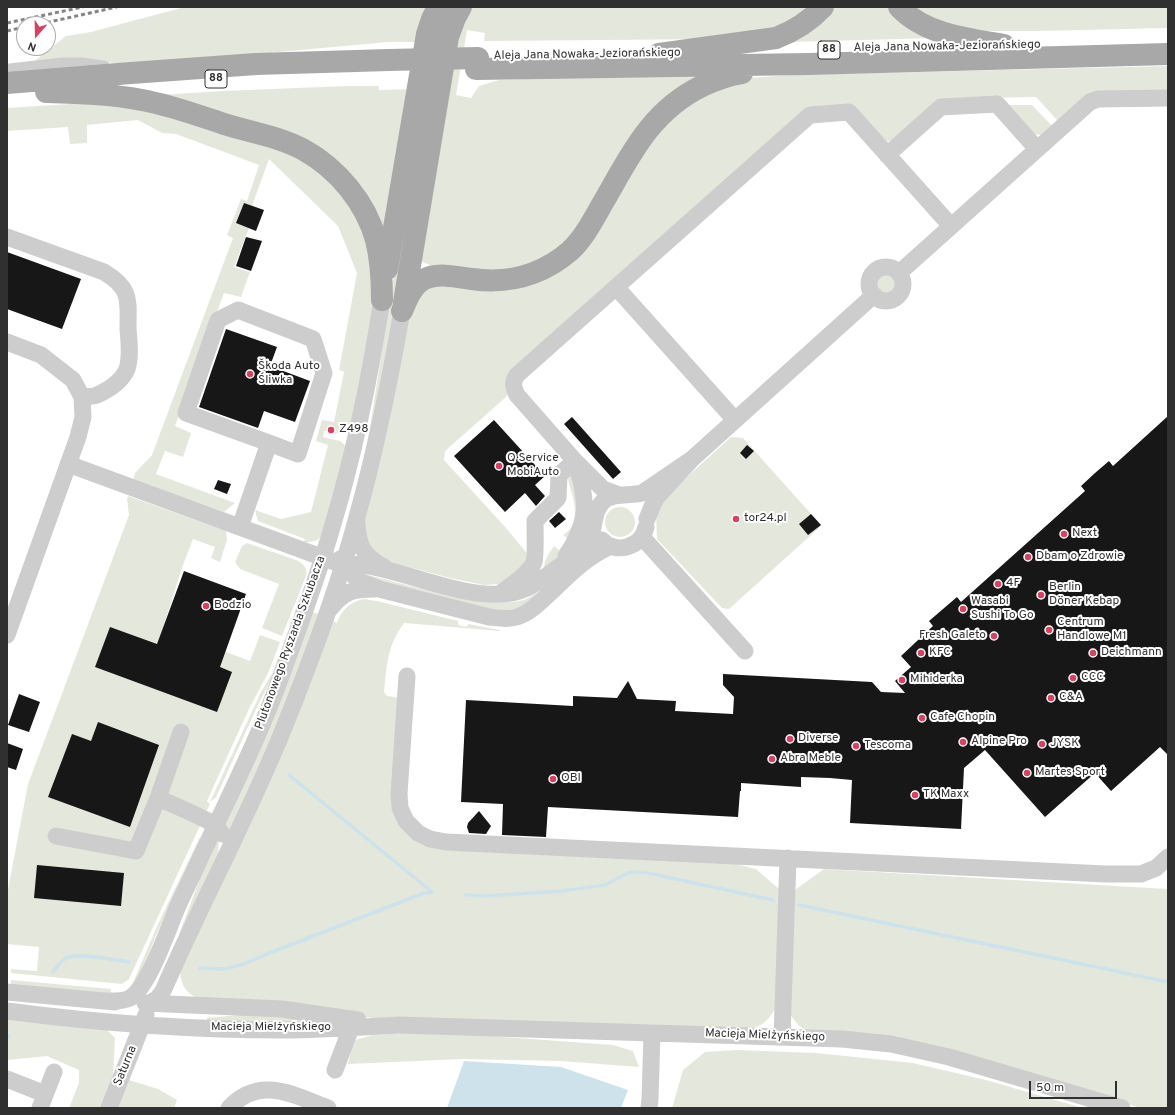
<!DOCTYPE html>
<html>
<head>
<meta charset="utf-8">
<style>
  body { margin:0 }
  #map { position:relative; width:1175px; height:1115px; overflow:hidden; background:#fff; font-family:Overpass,sans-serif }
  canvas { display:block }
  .frame { position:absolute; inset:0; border:8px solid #303030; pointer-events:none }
  .north { position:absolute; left:16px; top:16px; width:40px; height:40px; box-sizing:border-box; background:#fff; border:1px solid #acacac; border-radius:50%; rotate:200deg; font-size:11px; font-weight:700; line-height:16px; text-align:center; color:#303030 }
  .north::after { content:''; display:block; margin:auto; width:14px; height:18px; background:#d74162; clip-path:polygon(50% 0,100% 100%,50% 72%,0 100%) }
  .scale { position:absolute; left:1029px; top:1081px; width:88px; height:18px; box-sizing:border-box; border:2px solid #303030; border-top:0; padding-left:5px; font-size:12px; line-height:14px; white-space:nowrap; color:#303030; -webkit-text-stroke:3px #fff; paint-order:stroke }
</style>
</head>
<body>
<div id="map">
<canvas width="1175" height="1115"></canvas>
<div class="frame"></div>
<div class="north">N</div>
<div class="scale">50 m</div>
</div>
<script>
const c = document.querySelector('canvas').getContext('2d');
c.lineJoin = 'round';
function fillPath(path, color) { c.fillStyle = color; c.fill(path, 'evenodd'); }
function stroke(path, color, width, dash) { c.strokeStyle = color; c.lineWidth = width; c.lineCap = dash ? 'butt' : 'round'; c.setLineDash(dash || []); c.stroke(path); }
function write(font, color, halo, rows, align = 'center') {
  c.font = font + ' Overpass,sans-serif'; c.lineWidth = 4; c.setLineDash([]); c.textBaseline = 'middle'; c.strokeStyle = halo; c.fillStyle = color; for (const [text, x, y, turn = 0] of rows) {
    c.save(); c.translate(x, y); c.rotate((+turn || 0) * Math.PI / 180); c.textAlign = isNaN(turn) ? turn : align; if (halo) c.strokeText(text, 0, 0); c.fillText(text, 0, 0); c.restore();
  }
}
fillPath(new Path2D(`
  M185,7H425L419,42H388L127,66L91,59L32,63L66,36L91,32Z
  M467,7H816L796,24L722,39L484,41L485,33L467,30L456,95L471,98L479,86L499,80L716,72L698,80L568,246L513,274L431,266L419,260L453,42Z
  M832,7H891L937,38L789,42Z
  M908,7H1168V28L1039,31H962Z
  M1168,66V90L1097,92L1058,121L1036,97L941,99L894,140L889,141H885L855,110L813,108L508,393L506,397L445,451L444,460L506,528L529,556L530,562L500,584L484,585L450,578L390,562L375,554L364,536L363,524L390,419H389L409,314L420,289L548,274L637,154L691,98L747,78L792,75Z
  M347,86H379V90L411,89L384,249L353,184L158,95L222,91Z
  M102,102L131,103L310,161L362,217L375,294L368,338L349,431L342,434L324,431L323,437L340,441L346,446C342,460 326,533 319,539C314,542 309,542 304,542L305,539L258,521L255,510L281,519L311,512L328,445L316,441L322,420L334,422L344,372L339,370L357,273L338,226L269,159L252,206L244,203L237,223L249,228L234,267L250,272L241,297L224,293L175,426L191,433L183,457L165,451L156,474L235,503L224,512L133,480L135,473L152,455L233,238L227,235L241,199L247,201L259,165L176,134L162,133L138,120L87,125V143L70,144L68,127L7,131V108Z
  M1007,105H1032L1052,126L1041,135L1034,134Z
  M398,248L402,259L387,354L369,440H368Z
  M877 284a9 9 0 1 1 18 0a9 9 0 1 1-18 0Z
  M731,437L743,438L821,525L820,527L729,609L722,608L657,539L656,511L677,486Z
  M571,476L580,514L561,554L546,568H544C544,559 550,552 554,546L559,550L568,539L563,535C566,533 570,530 572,526C580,511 571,494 568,479Z
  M128,496L226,531L227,540L220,562L211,558L215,547L193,539L182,568L163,628L250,661L260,635L280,642L269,671L248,711L207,801L210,804L129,979L122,984L11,973V969L37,971L39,947L7,944V895L28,784L129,515L127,499Z
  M605 522a15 15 0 1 1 30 0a15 15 0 1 1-30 0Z
  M247,543L296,560C303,563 308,568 306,576L282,636L262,628L279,584L240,569L235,562L242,546Z
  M364,574L457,598L512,602L524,600L539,592L524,607L502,612L394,587Z
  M364,599L377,601L458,621V625L467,627L468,624L500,630V631L404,623C387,646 387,665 384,692L387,696L400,698L408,831L727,862L756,869L779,889L775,1009C767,1023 758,1029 742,1030L372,1018L269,1002L197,998C184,992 180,982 180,968L333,621L337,623C342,609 350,602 364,599Z
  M296,609H298L273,676L259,703L216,797L210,802L261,692L273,672Z
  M312,612L319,614L292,688L262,758L229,830L225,823Z
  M200,837V841L156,935L140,976L132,985L158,924Z
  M217,839L219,840L218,853L181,933L180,932L202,873Z
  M824,869L1168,889V1108H1141L960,1056L810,1032C800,1028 796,1023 790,1014L795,890Z
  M11,980L111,989V994L11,985Z
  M251,1014L310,1019L309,1024L207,1021V1018Z
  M7,1017L103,1026L115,1038L113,1076L101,1108H69L79,1083V1070L47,1056L7,1060Z
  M436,1032L613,1045L633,1051L639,1067L561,1061L462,1059L348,1064L351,1051L355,1040L373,1035Z
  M737,1050L816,1053L913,1063L986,1080L1083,1108H672L683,1070L705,1052Z
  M129,1080L158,1089L177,1100L174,1108H117Z`), '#e4e8dc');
fillPath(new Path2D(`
  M464,1061L561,1067L628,1090L621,1108H447Z`), '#cde2ea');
stroke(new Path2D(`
  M289,775L432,892
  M466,895L486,896L562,891L605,885L628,873L637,872L648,873L773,900
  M799,905L1168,982
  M200,968L225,969L244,964L272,952L424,893L432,892
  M53,972C56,968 61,961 66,958C77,952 115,960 129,962
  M7,1038L9,1036`), '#cde2ea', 3.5);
fillPath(new Path2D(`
  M244,203L264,210L256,231L236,223Z
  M246,237L262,241L251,271L236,266Z
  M7,252L81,279L62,329L7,309Z
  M226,329L277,347L270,366L310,381L295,422L264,411L258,428L199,407Z
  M1168,416V755L1160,747L1111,791L1095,773L1045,817L985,750L964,768L961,829L850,823L852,780L830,778L801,777V787L741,783V791H740L738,817L548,807L546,837L502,835L503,804L461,802L466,700L573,706V696L617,698L628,681L637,699L676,701L675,711L733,714L734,697L723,685V674L872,682L881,692L905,693L895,681L911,667L901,656L933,626L929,621L957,597L961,602L1085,491L1081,486L1095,473L1109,461L1113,466Z
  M572,417L621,472L613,479L564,424Z
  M494,420L545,476L535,485L545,496L536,506L525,493L505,512L454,456Z
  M747,445L754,451L746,459L740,453Z
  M218,480L231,484L227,494L214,489Z
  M559,512L566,519L555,528L549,521Z
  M811,514L821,525L808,535L799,524Z
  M184,571L246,594L220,667L232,672L217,712L95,667L110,627L157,644Z
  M19,694L40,702L29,732L8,725Z
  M98,722L159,745L130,827L48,797L72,734L91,741Z
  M7,743L23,749L16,770L7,767Z
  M479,811L491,826L486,834L469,833L467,827L468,823Z
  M37,865L124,873L121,906L34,898Z`), '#171717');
stroke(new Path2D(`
  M10,72L63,66H81L103,69
  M887,155L941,107L997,104L1037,149
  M7,237L104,272C132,289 128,300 128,329C129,341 131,357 127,369C122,381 108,390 97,395C93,397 87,396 82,397
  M869 284a17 17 0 1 1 34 0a17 17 0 1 1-34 0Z
  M899,273L1090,102L1098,99L1168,98
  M616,287L735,420
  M7,342L41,355L73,380L82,397L83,417L78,437L7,635
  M68,464L343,565C350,565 357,564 364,565C410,572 467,601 512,593C517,592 523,590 527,588C538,583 584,550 589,540C596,526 592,509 606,499C616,493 630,496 642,493L692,459
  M619,495L603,489L575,461L517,395C513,387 512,382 517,375L810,115L849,112L951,226
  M647,519L653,504L657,497L692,459L874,295
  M357,523C358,547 364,556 384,567
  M240,527L269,443L298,454L324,373L313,339L238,310L218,320L186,413L269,443
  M642,537L745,651
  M602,540C616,555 642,547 646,527
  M566,556C589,522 588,501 576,464
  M340,559L343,565L359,581L379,589L489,617C499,618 508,620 517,617C530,613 540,602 550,593C569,575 586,557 611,546
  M502,592C512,585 530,573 534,562C536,555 535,529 535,521L558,498L559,475L575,461
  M329,610C344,591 352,589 375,589
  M407,676L399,794L400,808L406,821L418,833L430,839L446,842L1105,874H1141L1156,868L1168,857
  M158,798L181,732
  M56,836L136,851L158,798L194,814L216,825L222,834
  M7,992L115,1002
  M103,1001C112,1001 122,1002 130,998C148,988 167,932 175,913C180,900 187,887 193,874C217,821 244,769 266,715C275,694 283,671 291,649C306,608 321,566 333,524C355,451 370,376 382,300
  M145,1003L282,1009L358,1020
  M150,1003L157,999L163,991C201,903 247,819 283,730C311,661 338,589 357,517C376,449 390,380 402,311
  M7,1011C99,1023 193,1030 285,1030C323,1030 362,1027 400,1025L842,1039L891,1044L949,1057L1122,1108
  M782,1037L788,858
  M335,1070L351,1028
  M7,1079L45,1094
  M40,1108L54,1072
  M109,1108L146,1015
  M229,1108C260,1075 293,1095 328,1108
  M649,1108L650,1099L652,1033`), '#cdcdcd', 17);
stroke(new Path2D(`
  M899,7C926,35 968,39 1004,45
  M659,54L776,38C794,31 809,22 823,7
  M476,69L809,64L1168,54
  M7,83L131,73L256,64L389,60
  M46,92C78,93 111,94 142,100C170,105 197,115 224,124C250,132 280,137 304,150C338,169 366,203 376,240C381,260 382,280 382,300
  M387,269L427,34L432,19L438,7
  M404,302L448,37L455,18L461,7
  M402,311C407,299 413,283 427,278C441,273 457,277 472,279C508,284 542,275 570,251C585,237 594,218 604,201C631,154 651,111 702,86C715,80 728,75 742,73`), '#a8a8a8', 22);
stroke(new Path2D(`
  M7,23L83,7
  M40,24L117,7
  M7,31L24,27`), '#858585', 3, [4, 3]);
stroke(new Path2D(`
  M389,60L478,58`), '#a8a8a8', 22);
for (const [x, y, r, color] of [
  [250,374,4,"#d74162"],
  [331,430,4,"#d74162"],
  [499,466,4,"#d74162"],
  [736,519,4,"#d74162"],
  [1064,534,4,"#d74162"],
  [1028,557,4,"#d74162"],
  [998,584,4,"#d74162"],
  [1041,595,4,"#d74162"],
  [206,606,4,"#d74162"],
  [963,609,4,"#d74162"],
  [1049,630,4,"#d74162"],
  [994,636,4,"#d74162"],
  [921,653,4,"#d74162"],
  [1093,653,4,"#d74162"],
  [1073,678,4,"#d74162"],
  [902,680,4,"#d74162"],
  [1051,698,4,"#d74162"],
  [922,718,4,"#d74162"],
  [790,739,4,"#d74162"],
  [963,742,4,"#d74162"],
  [1042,744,4,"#d74162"],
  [856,746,4,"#d74162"],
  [772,759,4,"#d74162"],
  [1027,773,4,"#d74162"],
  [553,779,4,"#d74162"],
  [915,795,4,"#d74162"]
]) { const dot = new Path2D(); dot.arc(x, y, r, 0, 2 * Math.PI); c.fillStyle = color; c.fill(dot); stroke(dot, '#fff', 1.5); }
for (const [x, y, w] of [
  [829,50,22],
  [216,79,22]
]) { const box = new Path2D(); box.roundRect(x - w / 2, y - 9, w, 18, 3); c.fillStyle = '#fff'; c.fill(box); stroke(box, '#303030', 1); }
write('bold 11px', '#303030', null, [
  ["88",829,50],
  ["88",216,79]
]);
write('12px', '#303030', '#fff', [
  ["Aleja Jana Nowaka-Jeziorańskiego",947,47,-1],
  ["Aleja Jana Nowaka-Jeziorańskiego",587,55,-1],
  ["Plutonowego Ryszarda Szkubacza",291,643,-70],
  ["Macieja Mielżyńskiego",271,1028],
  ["Macieja Mielżyńskiego",765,1036,2],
  ["Saturna",126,1066,-68]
]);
write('12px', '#303030', '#fff', [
  ["Škoda Auto",258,367],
  ["Śliwka",258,381],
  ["Z498",339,430],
  ["Q Service",507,459],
  ["MobiAuto",507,473],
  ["tor24.pl",744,519],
  ["Next",1072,534],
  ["Dbam o Zdrowie",1036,557],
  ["4F",1006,584],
  ["Berlin",1049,588],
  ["Döner Kebap",1049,602],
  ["Wasabi",971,602],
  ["Sushi To Go",971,616],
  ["Bodzio",214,606],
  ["Centrum",1057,623],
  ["Handlowe M1",1057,637],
  ["Fresh Galeto",986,636,"right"],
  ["KFC",929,653],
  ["Deichmann",1101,653],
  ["CCC",1081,678],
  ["Mihiderka",910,680],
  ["C&A",1059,698],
  ["Cafe Chopin",930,718],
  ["Diverse",798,739],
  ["Alpine Pro",971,742],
  ["JYSK",1050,744],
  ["Tescoma",864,746],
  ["Abra Meble",780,759],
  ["Martes Sport",1035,773],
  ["OBI",561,779],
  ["TK Maxx",923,795]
], 'left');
</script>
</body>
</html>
